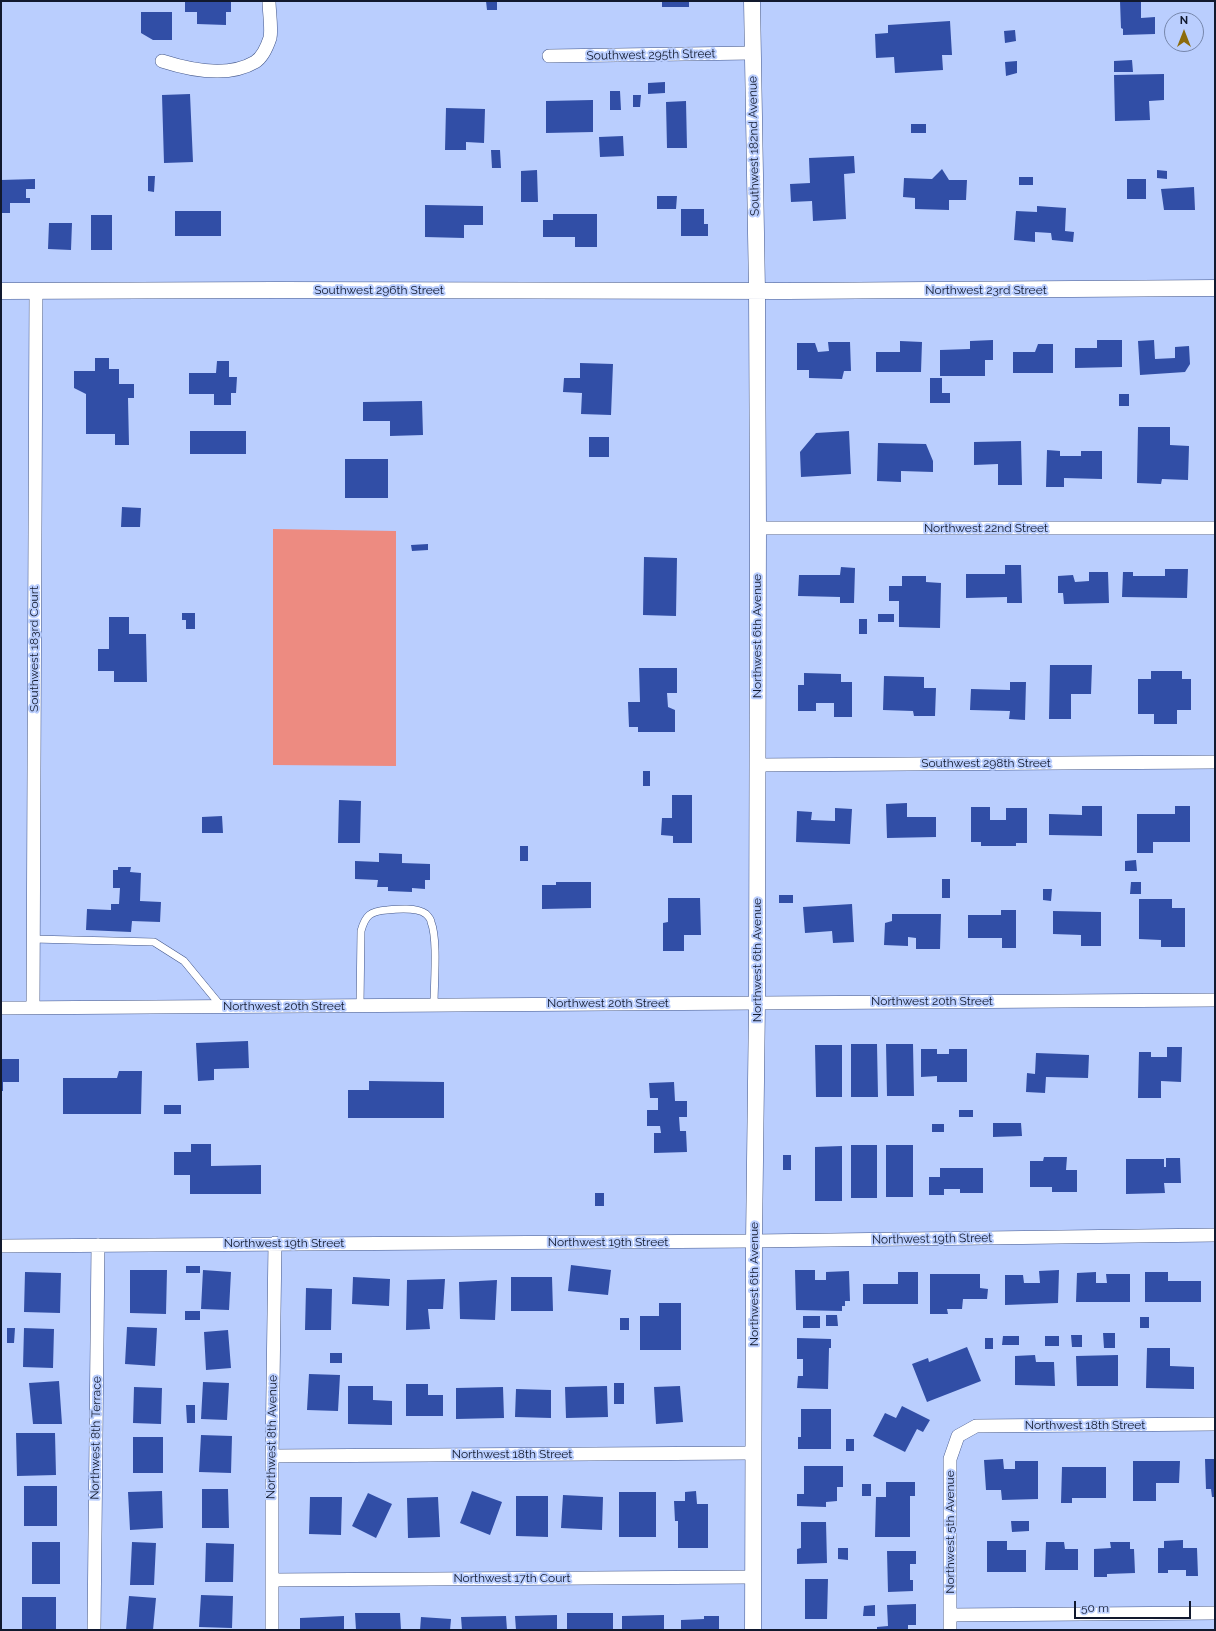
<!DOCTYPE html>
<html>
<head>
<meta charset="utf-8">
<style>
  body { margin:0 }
  #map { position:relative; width:1216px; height:1631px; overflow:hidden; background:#bacefe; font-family:Raleway,sans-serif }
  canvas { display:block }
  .frame { position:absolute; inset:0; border:2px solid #11192e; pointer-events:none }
  .north { position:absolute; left:1164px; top:12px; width:40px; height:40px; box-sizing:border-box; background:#bacefe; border:1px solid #7686ab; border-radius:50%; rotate:0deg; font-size:11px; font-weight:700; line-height:16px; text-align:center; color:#11192e }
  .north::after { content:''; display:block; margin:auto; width:14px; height:18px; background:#8c6b0c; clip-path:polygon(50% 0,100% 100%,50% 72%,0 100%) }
  .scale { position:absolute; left:1074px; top:1601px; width:117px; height:18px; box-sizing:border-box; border:2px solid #11192e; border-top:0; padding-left:5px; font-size:12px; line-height:14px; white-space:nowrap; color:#11192e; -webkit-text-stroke:3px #bacefe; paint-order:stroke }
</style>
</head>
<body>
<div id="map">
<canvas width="1216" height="1631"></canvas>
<div class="frame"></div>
<div class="north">N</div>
<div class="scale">50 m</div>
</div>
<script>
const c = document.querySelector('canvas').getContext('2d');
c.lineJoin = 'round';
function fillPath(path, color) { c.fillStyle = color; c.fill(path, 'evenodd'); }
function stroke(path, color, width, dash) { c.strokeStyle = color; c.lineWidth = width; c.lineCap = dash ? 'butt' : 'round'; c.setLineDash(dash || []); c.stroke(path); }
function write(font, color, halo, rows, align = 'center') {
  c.font = font + ' Raleway,sans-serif'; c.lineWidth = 4; c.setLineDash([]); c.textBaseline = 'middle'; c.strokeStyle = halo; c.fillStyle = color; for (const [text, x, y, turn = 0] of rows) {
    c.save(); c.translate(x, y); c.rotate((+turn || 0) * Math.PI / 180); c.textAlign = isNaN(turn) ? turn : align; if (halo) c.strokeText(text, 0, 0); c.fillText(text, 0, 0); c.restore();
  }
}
fillPath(new Path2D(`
  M273,529L396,531V766L273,765Z`), '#ed8b81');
fillPath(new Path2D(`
  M185,1H231V12H226V25L197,24V12H185Z
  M486,1H497V10H487Z
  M662,1H689V7H662Z
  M1120,1H1141V18L1155,17V34L1123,35V29L1121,28Z
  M141,12H172V40H153L141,33Z
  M950,21L952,55H942L943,70L895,73L894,57L876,58L875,34L888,33V25Z
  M1015,30L1016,41L1005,43L1004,31Z
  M1132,60L1133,72H1114V61Z
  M1017,61V73L1006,76L1005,62Z
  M1164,74V100L1149,101L1150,120L1115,121L1114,75Z
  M665,82V93L648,94V83Z
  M610,91H620L621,110H610Z
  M190,94L193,162L164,163L162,95Z
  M633,95H641L640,107H633Z
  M593,100V132L546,133V101Z
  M686,101L687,148H667L666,102Z
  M446,108L485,109L484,143L466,142V150H445Z
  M911,124H926V133H911Z
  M623,136L624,156L600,157L599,137Z
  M491,150H500L501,168H492Z
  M854,156L855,173L844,174L846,219L813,221L812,201L791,202L790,184L810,183L809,158Z
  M942,169L949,180H967L966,200H949V210L915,209V198L903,197L904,178L932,179Z
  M537,170L538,202H521V171Z
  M1157,170L1167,171V179L1157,178Z
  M148,176H155L154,192L148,191Z
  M1019,177H1033V185H1019Z
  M35,179V189H26V198H30V203H10V213H1V180Z
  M1127,179H1146V199H1127Z
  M1194,187L1195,210H1164L1161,189Z
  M657,196H677L676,209H657Z
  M425,205L483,206V225H464V238L425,237Z
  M1037,206L1066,208L1065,231L1074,232L1073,242L1052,240L1051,233L1035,232V242L1014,240L1016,211L1037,212Z
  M681,209H704V224H708V236H681Z
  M175,211H221V236H175Z
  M553,214H597V247H575V237H543V220H553Z
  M91,215H112V250H91Z
  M49,223H72L71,250L48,249Z
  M993,340V360H985V376H940V350L970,349V341Z
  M1097,340H1122V367L1075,368V348H1097Z
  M1154,340L1155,359L1175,358V347L1189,346L1190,364L1185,372L1140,375L1138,341Z
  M900,341L922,342L921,372H876V352H900Z
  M828,342H850L851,371H844L842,379L809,378V370H797V343H815L818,352L829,351Z
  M1038,344H1053V373H1013V352H1035Z
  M95,358H109V369H119V384H134V398H128L129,445H115V434H86V394L74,388V371H95Z
  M217,361H229V377H237L236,393H231V405H214V394H189V373H216Z
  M580,363L613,364L611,415L581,414L582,393L563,392L564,378H580Z
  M930,378H942V393H950V403H930Z
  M1119,394H1129V406H1119Z
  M422,401L423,435L390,436V421H363V402Z
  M1138,427H1170V445L1189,446L1188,480L1162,479L1161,484L1137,483Z
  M190,431H246V454H190Z
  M849,431L851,474L801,477L800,452L816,433Z
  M589,437H609V457H589Z
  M1021,441L1022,485H998V464L974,465V442Z
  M878,443L926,444L933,461V472L901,471V482L877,481Z
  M1047,450L1060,451V456H1081V451H1102V479L1064,478V487H1046Z
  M345,459H388V498H345Z
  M122,507L141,508L140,527H121Z
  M428,544V550L412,551L411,545Z
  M644,557L677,558L676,616L643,615Z
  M1005,565H1021L1022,603H1007V597L966,598V574H1005Z
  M841,567L855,568L854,603H840V597L798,596L799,575H840Z
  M1165,569H1188L1187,598L1122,597L1123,572H1133V576H1165Z
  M1089,572H1108L1109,603L1064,604L1063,593H1058V576L1073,575L1075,582L1089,581Z
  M902,576H926V582L941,583L940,628L899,627V601H889V586H902Z
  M182,613H195V629H186V620H182Z
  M878,614H894V622H878Z
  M109,617H129V634H146L147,682H114V671H98V649H109Z
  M859,619H867V634H859Z
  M1050,665H1092L1091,694H1071V719H1049Z
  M639,668H677V693H667L668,707L675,710V732H638V727H629L628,702H640Z
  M1151,671H1182V679H1191V710H1177V724H1154V714H1138V679H1151Z
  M804,673L841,674V682H852V717H834V703H816V711H798V685H804Z
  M884,676L924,677V688H936L935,716H914L913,711L883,710Z
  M1010,682H1026L1025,720L1009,719L1010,711L970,710L971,689L1010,690Z
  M643,771H650V786H643Z
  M672,795H692V843H673V836L661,835L662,818H672Z
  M339,800L361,801L360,843H338Z
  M907,803V817H936V837L887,838L886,804Z
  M1082,806H1102V836L1049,835V814L1082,815Z
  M1175,806H1190V842H1153V853H1137V814H1175Z
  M971,807H990V820H1006V808H1027V843H1016V846H981V842H971Z
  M835,808L852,809L850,844L796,842L797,811L812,812L811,820L835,821Z
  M222,816L223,833H202V817Z
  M520,846H528V861H520Z
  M379,853L402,854V863L430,864V880H425V889L412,888V892L388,891V887H377L378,880L355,879V861L379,862Z
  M1136,860L1137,871H1125V861Z
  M118,867H131L130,872L141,873L140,901L161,902L160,922L132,921L131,932L86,930L87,909L111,910V904H119L120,888H113V870H118Z
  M942,879H950V898H942Z
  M556,882H591V908L542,909V885H556Z
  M1131,882H1141V894H1130Z
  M1043,889H1052L1051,901L1043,900Z
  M779,895H793V903H779Z
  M668,898H700L701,935H684V951H663V923L668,922Z
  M1139,899H1172V908H1185V947H1161V940L1139,939Z
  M852,904L854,942L833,943L832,931L805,933L803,907Z
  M1001,910H1016V948H1002V938H968V915H1001Z
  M1053,911L1101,912V946H1081V935L1053,934Z
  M892,914H941L940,949H916V938L908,937V946L884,945L885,923L892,921Z
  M248,1041L249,1068L214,1069V1080L198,1081L196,1043Z
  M851,1044H877L878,1097H851Z
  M886,1044H913L914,1096H887Z
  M815,1045H842V1097H816Z
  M1167,1047H1182L1181,1082L1161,1081V1098H1138L1139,1052H1151V1057H1167Z
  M921,1049H937V1054H949V1049H967V1082H937V1076L921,1077Z
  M1036,1053L1089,1055L1088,1078L1046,1077L1045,1093L1026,1092L1027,1073L1035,1074Z
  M1,1059H19V1082H3V1091H1Z
  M119,1071H142L141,1114H63V1078H117Z
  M369,1081L444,1082V1118H348V1090H369Z
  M674,1082L675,1101H687V1117H679L680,1131H686L687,1152L654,1153V1133H661L660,1126H647V1110H658V1098H650L649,1083Z
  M164,1105H181V1114H164Z
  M959,1110H973V1117H959Z
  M993,1123H1021L1022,1136L993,1137Z
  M932,1124H944V1132H932Z
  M191,1144H211V1166L261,1165V1194H190V1175H174V1152H191Z
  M851,1145H877V1198H851Z
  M886,1145H913V1197H886Z
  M842,1146V1201H815V1147Z
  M783,1155H791V1170H783Z
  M1044,1157H1067L1066,1170H1077V1192H1052V1187H1030V1161H1043Z
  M1166,1158H1180L1181,1183H1164L1165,1193L1126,1194V1159H1164V1167H1166Z
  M940,1168H983V1193H960V1189H944V1195H929V1177H940Z
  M595,1193H604V1206H595Z
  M571,1265L611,1270L608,1295L568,1291Z
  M186,1266H200V1273H186Z
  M130,1270H167L166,1314L130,1313Z
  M203,1270L231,1272L229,1310L201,1309Z
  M795,1270H815V1280H826V1272L849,1271L850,1301H845V1306H842V1311L796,1310Z
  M1059,1270L1058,1303L1005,1305V1275H1023L1024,1283H1040L1039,1271Z
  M25,1272L61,1273L60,1313L24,1312Z
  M898,1272H918V1304H863V1284H898Z
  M1096,1272V1283H1107L1106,1274H1130V1302H1076L1077,1273Z
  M1145,1272H1168V1281H1201V1302H1145Z
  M930,1274H980V1288L988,1289L987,1299H963L962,1309H947L948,1314H930Z
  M353,1277L390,1279L389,1306L352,1304Z
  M511,1277H552L553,1311H511Z
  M445,1279L443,1309H428L430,1329L406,1330L407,1280Z
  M497,1280L495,1320L460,1319L459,1282Z
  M306,1288L332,1289L331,1330H305Z
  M659,1303H681V1350H640V1316H659Z
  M185,1311H200V1320H185Z
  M826,1315H837L838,1326H826Z
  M803,1316H820V1328H803Z
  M1140,1317H1149V1328H1140Z
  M620,1318H629V1330H620Z
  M127,1327L157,1328L155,1366L125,1364Z
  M7,1328H15L14,1343H7Z
  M24,1328L54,1329L53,1368L23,1367Z
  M228,1330L231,1368L206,1370L204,1332Z
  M1103,1333H1115V1348H1104Z
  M1071,1335H1082V1347H1072Z
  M1003,1336H1019V1345H1002Z
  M1045,1336H1059V1346H1045Z
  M797,1338L831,1339V1348H829L828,1389L797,1388L798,1376H803V1359H797Z
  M985,1338H993V1349H985Z
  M967,1347L981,1381L927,1402L912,1364L928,1358L929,1362Z
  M1147,1348H1170V1366L1194,1367V1389L1146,1388Z
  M330,1353H342V1363H330Z
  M1035,1355L1036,1362H1054L1055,1386L1015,1385V1356Z
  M1118,1355V1386H1077L1076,1356Z
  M309,1374L340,1375L338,1411L307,1410Z
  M59,1381L62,1424H33L29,1383Z
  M203,1382L229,1383L227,1420L201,1419Z
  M614,1383H624V1404H614Z
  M406,1384H428V1395H443V1416H406Z
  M348,1386H373V1400L392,1401V1425L348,1424Z
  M607,1386L608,1417L566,1418L565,1387Z
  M680,1386L683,1422L656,1424L654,1387Z
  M134,1387L162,1388L161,1424L133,1423Z
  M503,1387L504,1418L456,1419V1388Z
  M516,1389L551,1390V1418L515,1417Z
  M186,1405H195V1423H187Z
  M902,1406L930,1420L923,1432L917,1429L905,1452L873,1436L885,1413L896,1418Z
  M801,1409H831V1449H798V1437H801Z
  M16,1433H55L56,1475L17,1476Z
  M201,1435L232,1436L231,1473L199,1472Z
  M133,1437H163V1473H133Z
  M846,1439H854V1451H846Z
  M1003,1459L1004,1469H1015V1461H1038V1499L1002,1500L1001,1490H986L984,1460Z
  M1205,1459H1215V1497H1212L1211,1489H1206Z
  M1133,1461H1180L1179,1483H1156V1501H1133Z
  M804,1466H843V1487H837V1501L826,1502V1507L797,1506V1494H804Z
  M1062,1467H1106V1498H1072V1503H1061Z
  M886,1482H915V1496H910V1537H875L876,1497H886Z
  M862,1484H871V1496H862Z
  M24,1486H57V1526H24Z
  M202,1489H228L229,1528H202Z
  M162,1491L163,1528L130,1530L128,1492Z
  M472,1491L502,1502L490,1535L460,1523Z
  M696,1491L697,1504H708V1548H678V1521H675L674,1501H685V1492Z
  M619,1492H656V1537H619Z
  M368,1493L392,1504L376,1538L352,1526Z
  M563,1495L603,1497L602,1530L561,1528Z
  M516,1496H548V1537L516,1536Z
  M310,1497H342L341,1535L309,1534Z
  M438,1497L440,1537L408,1538L407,1498Z
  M1011,1521H1029V1531L1012,1532Z
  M801,1522H826L827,1563L797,1564V1549L801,1548Z
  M1183,1540V1548H1197L1198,1576H1186V1570H1168V1573H1158V1548H1164V1541Z
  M987,1541H1007V1550H1026V1572H987Z
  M32,1542H60V1584H32Z
  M132,1542L156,1543L154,1585H130Z
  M1046,1542H1064L1065,1549H1078V1570H1045Z
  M1110,1542H1130V1549H1134L1135,1573L1107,1574V1577H1094V1549L1111,1548Z
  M206,1543L234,1544L233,1582H205Z
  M838,1548H848V1560L838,1559Z
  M887,1551H916V1564H910V1580H913V1591L888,1592Z
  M805,1579H828L827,1619H805Z
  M201,1595L233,1596L232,1628L199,1627Z
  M129,1596L156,1598L153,1630H126Z
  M22,1597H56V1630H22Z
  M916,1604V1625H908V1630H877V1627L888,1626L887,1605Z
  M875,1605V1616H863L864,1606Z
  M355,1613H400L401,1630H356Z
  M567,1613H613V1630H567Z
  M557,1615V1630H516L515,1616Z
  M664,1615V1630H622V1616Z
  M344,1616V1630H300V1618Z
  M506,1616L507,1630H462L461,1617Z
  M704,1616H719V1630H681V1620L704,1619Z
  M421,1617L451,1619L450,1630H420Z`), '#314ea6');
const service = new Path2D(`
  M33,939L154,942L184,961L221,1006
  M360,1005L361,931C365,916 370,911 387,910C397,909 417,907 426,914C428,916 431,919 431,922C438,939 434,984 434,1005`);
const minor = new Path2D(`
  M549,56L752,53
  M162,61C190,70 228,78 255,62C263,57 267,47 270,38C272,29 269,11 269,1
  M758,528H1215
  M757,765L1215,762
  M1,1008L1215,1000
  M33,1008L36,291
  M1,1246L754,1241L1215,1235
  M272,1456L753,1453
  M272,1580L753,1577
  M950,1615L1215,1613
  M94,1630L98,1245
  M272,1630V1456L275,1243
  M950,1630V1459L958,1436L976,1426L1215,1424`);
const tertiary = new Path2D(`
  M752,1L757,291L758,528L757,1002L754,1241L753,1630
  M1,291L276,290L787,291L1215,288`);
stroke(service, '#415589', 8);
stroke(minor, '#415589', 14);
stroke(tertiary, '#415589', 17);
stroke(service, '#fff', 7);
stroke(minor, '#fff', 13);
stroke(tertiary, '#fff', 16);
write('12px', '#11192e', '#bacefe', [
  ["Southwest 295th Street",651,55,-1],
  ["Southwest 182nd Avenue",754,146,-91],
  ["Southwest 296th Street",379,290],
  ["Northwest 23rd Street",986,290],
  ["Northwest 22nd Street",986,528],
  ["Northwest 6th Avenue",757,636,-90],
  ["Southwest 183rd Court",34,649,-90],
  ["Southwest 298th Street",986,763],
  ["Northwest 6th Avenue",757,960,-90],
  ["Northwest 20th Street",932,1001],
  ["Northwest 20th Street",608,1003],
  ["Northwest 20th Street",284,1006],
  ["Northwest 19th Street",932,1239,-1],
  ["Northwest 19th Street",608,1242],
  ["Northwest 19th Street",284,1243],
  ["Northwest 6th Avenue",754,1284,-90],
  ["Northwest 18th Street",1085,1425],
  ["Northwest 8th Avenue",272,1437,-89],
  ["Northwest 8th Terrace",96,1438,-89],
  ["Northwest 18th Street",512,1454],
  ["Northwest 5th Avenue",950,1532,-90],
  ["Northwest 17th Court",512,1578]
]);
</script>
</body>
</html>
